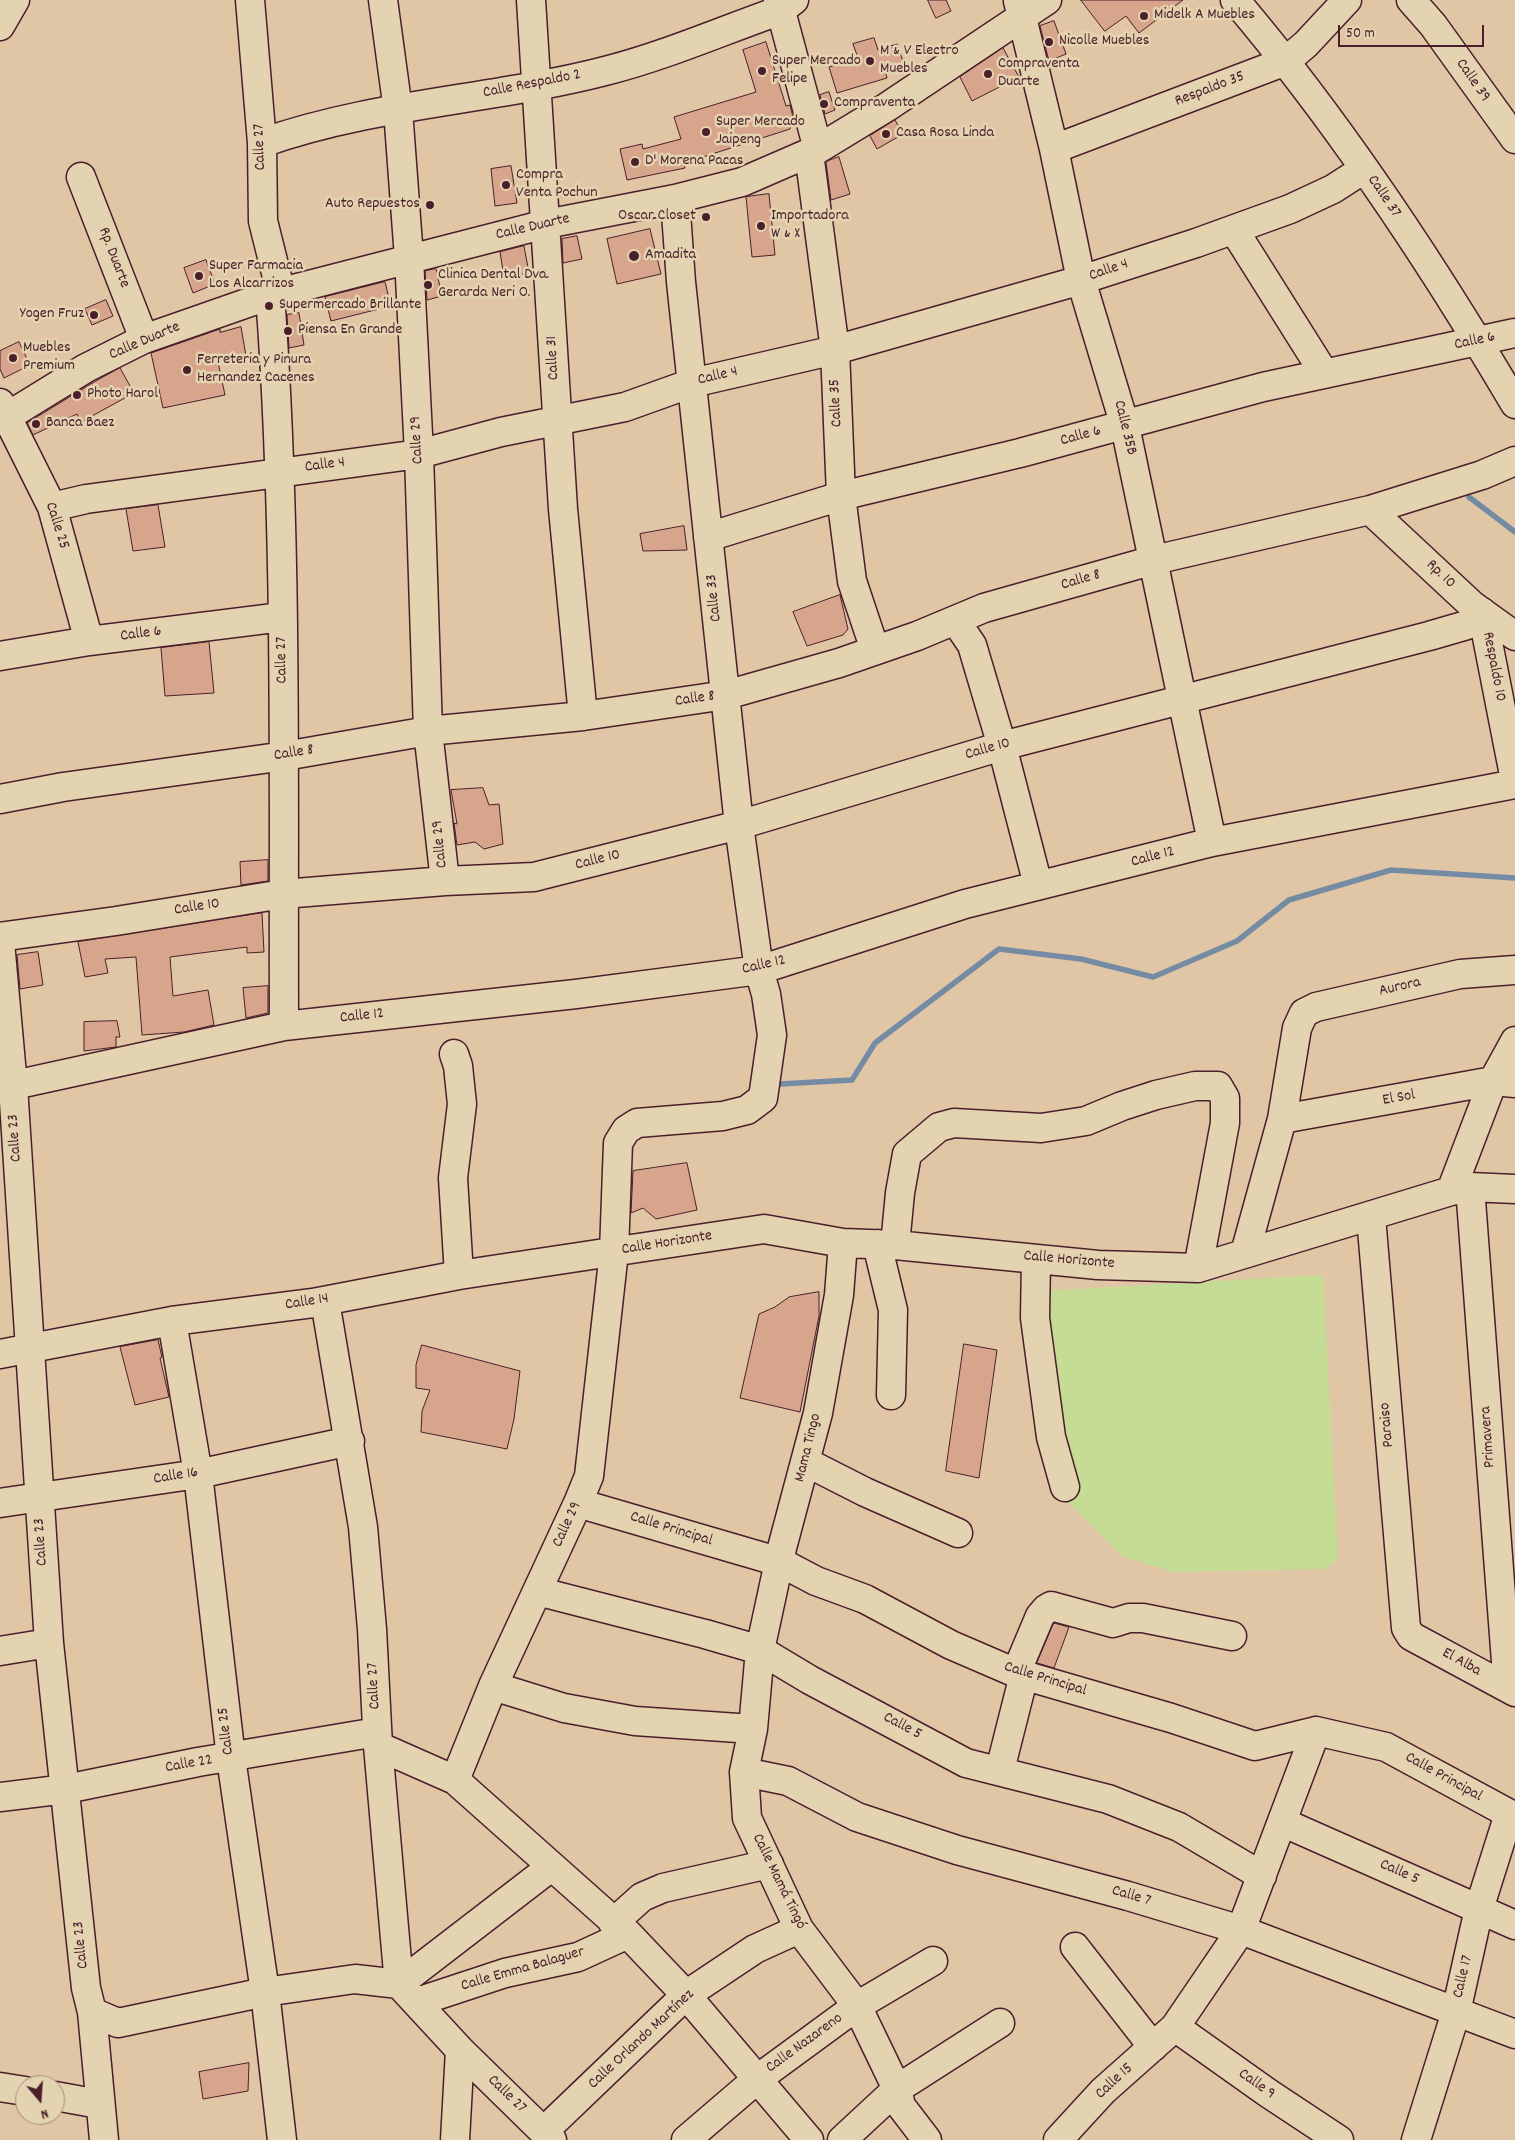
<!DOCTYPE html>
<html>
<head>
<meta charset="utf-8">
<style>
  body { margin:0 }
  #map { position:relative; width:1515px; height:2140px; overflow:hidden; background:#e1c6a6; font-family:Dekko,sans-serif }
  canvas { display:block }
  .north { position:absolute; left:15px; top:2075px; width:50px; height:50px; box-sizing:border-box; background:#e4d3b0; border:1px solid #a68b7b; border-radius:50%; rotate:162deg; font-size:14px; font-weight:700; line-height:20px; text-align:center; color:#4a1f2b }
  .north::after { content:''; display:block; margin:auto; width:18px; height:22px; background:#4a1f2b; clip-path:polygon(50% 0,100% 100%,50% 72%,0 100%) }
  .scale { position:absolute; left:1338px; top:25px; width:146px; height:22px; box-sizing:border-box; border:2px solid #4a1f2b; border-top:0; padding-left:6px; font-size:15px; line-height:18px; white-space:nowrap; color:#4a1f2b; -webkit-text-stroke:4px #e4d3b0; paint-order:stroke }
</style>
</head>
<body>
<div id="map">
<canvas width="1515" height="2140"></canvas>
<div class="north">N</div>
<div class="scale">50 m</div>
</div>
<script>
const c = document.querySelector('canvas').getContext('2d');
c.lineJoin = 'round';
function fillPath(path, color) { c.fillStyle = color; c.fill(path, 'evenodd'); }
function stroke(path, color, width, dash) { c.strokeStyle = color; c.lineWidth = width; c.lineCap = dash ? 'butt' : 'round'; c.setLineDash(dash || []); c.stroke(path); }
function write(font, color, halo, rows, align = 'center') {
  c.font = font + ' Dekko,sans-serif'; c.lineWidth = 5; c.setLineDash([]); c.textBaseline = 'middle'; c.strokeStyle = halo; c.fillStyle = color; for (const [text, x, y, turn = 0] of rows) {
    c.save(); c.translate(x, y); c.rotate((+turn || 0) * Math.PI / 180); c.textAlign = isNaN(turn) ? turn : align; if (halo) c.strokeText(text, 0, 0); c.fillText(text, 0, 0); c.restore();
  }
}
fillPath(new Path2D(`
  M1323,1275L1338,1559L1325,1569L1173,1572L1122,1556L1065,1499L1042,1291Z`), '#c4dc93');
stroke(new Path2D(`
  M1469,497L1515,532
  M780,1084L852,1080L875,1043L999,949L1081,959L1153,977L1237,941L1289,900L1391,870L1515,878`), '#758ba3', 5.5);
const building = new Path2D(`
  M928,0H946L951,11L936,18Z
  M1081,0H1183L1139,33L1126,16L1105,31Z
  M1054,21L1066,54L1049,61L1040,26Z
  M874,38L878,50L897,44L905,67L886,74L887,78L837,93L829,67L858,58L853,44Z
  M766,42L786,106L790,105L793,117L790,129L684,163L685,168L627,180L620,149L642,144L643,149L681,139L674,117L756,92L743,50Z
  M1003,48L1019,77L972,101L960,77Z
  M829,92L835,110L825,114L820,95Z
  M895,120L903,134L877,149L870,136Z
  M839,157L850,194L831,200L826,162Z
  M511,166L517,203L495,206L491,169Z
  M769,194L775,255L752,257L746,197Z
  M650,229L661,274L617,284L607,239Z
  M577,236L582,259L563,263L562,239Z
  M524,246L529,273L504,277L500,252Z
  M206,260L215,284L193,293L184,268Z
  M436,269L442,296L427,300L425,271Z
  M385,282L391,306L331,321L325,297Z
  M106,300L113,316L92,325L85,309Z
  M299,313L304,345L289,348L287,315Z
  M241,327L246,356L218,362L225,395L163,408L151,353L220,329V332Z
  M19,342L30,365L4,378L0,369V351Z
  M120,368L134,393L81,422L77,414L33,435L27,423L94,382Z
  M158,505L165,547L133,551L126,509Z
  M684,526L687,550L643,551L640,534Z
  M840,595L848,629L843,635L807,646L793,612Z
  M209,642L214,693L165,696L161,648Z
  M483,788L489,805L499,804L503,844L484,849L475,842L457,845L454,823L457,824L451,790Z
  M268,860V881L241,885L240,862Z
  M262,913L264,952L247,953V947L170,957L173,996L208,990L214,1025L184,1032L142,1035L136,957L105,959L108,973L85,977L78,942Z
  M38,952L43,985L20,989L17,955Z
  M268,986V1013L246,1018L243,988Z
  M117,1021L120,1037H116V1047L84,1051V1022Z
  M687,1163L697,1210L656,1219L643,1208L631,1213L633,1171Z
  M819,1292V1316L800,1412L740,1398L759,1314L775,1307L789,1297Z
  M158,1340L162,1357L160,1358L169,1397L135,1405L120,1347Z
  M964,1344L997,1350L979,1478L946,1471Z
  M422,1345L520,1371L514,1419L507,1449L421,1432L422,1411L430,1390L416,1388V1365Z
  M1054,1623L1069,1627L1054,1668L1037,1663Z
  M249,2063L248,2091L203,2099L199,2072Z`);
fillPath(building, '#d7a58c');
stroke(building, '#4a1f2b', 1);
const minor = new Path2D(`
  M250,0L262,143L263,221L281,293
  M383,0L398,110L409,258L419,454L428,731L445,881
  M531,0L563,509L583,716
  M778,0L818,149
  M1235,0C1341,125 1432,263 1515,404
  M1411,0L1433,25L1515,139
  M1018,1L1054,149L1081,280L1125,426L1212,842
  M0,26L15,0
  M262,143C374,103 495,100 609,70C667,55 724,30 781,10L794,0
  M1054,149L1286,61L1306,44L1347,0
  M809,153L835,350L841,496L852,581L875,650
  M81,177L144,339
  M1234,230L1324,373
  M270,295C288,538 283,782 284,1026
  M0,403L52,507L89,641
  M0,421L86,368L144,339L270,295L546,224L675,199L742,182L818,149L887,107L1047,0
  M52,507L86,499L419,454L501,432L625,407L692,383L835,350L1081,280L1196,243L1290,209L1333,189L1364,169
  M1370,510L1472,605L1515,636
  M708,537L841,496L1020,453L1263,387L1515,333
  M1482,612L1515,780
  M955,620L972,645L1002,746L1038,885
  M0,656L89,641L282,617
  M0,799L63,787L285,756L428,731L583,716L726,695L839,663L917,636L984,608L1154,560L1370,510L1482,475L1515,461
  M0,937L116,921L283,894L445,881L534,877L739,825L1002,746L1429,636L1467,625L1482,612
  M0,942L13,1086L49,1643L86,1988L92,2012L104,2140
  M454,1054L458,1066L462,1104L453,1178L459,1275
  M0,1088L284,1026L576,994L759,970L965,904L1212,842L1515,784
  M1282,1119L1493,1081L1515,1083
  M1470,1187L1508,1688
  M1451,1191L1493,1081L1515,1041
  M1371,1217L1406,1628L1411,1636L1515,1692
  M843,1243L839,1295L818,1413L782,1548L760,1650L753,1729L744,1772L747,1818L799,1929L857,2006L897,2089L901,2106L927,2140
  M877,1244L893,1310L891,1395
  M895,1245L900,1193L907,1154L939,1127L954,1123L1041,1128L1086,1121L1122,1106L1156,1095L1195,1086H1218L1225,1098V1123L1198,1268
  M1245,1253L1282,1119L1297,1028L1304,1013L1316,1007L1460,974L1515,970
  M1036,1259L1035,1318L1051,1437L1065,1487
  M325,1301L363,1527L372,1629L378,1746L399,1984L460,2050L552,2140
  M172,1321L198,1474L231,1758L265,1992L282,2140
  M0,1354L172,1321L313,1303L459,1275L764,1229L843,1243L895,1245L1098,1265L1198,1268L1451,1191L1470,1187L1515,1189
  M806,1462L865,1492L958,1533
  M0,1503L198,1474L350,1441
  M578,1503L780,1562L816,1581L865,1599L951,1645L1016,1673L1171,1718L1255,1746L1316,1731L1386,1747L1515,1817
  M537,1591L705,1634L760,1650L810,1680L966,1763L1108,1799L1179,1827L1262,1876
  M0,1651L49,1643
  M1016,1673L1040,1616L1046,1609L1051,1606L1113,1623L1129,1618H1143L1232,1636
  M493,1686L564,1708L635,1721L753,1729
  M378,1746L455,1780L628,1934L686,1995L809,2140
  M1000,1770L1024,1675
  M744,1772L788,1781L857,1817L957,1850L1128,1896L1241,1930L1515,2034
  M455,1780L493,1686L578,1503L589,1476L614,1252L618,1143L626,1130L637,1123L723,1116L747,1110L763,1098L772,1035L766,994L759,970L739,825L681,282L675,199
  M0,1797L66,1789L198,1762L377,1732
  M1282,1822L1515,1925
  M613,1923L642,1897L663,1888L769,1864
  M1075,1947L1153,2047
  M417,2002L505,1973L578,1957L628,1934
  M92,2012L118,2023L265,1992L355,1979L399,1984L551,1867
  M1175,2027L1268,2093L1339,2140
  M0,2087L25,2091
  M55,2096L99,2104
  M544,2131L686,1995L755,1949L799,1929
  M455,2140L460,2050
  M686,2140L756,2080L857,2006L933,1961
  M842,2140L897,2089L1000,2023
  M1058,2140L1103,2091L1175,2027L1241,1930L1316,1731
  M1416,2140L1456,2012L1479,1909L1509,1814`);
stroke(minor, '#4a1f2b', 31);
stroke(minor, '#e4d3b0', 28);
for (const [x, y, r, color] of [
  [1144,16,5,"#4a1f2b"],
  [1049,42,5,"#4a1f2b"],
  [870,61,5,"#4a1f2b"],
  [762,71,5,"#4a1f2b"],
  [988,74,5,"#4a1f2b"],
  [824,104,5,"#4a1f2b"],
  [706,132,5,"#4a1f2b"],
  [886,134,5,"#4a1f2b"],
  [635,162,5,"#4a1f2b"],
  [506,185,5,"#4a1f2b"],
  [430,205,5,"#4a1f2b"],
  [706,217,5,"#4a1f2b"],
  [761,226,5,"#4a1f2b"],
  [634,256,6,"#4a1f2b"],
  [199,276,5,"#4a1f2b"],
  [428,285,5,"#4a1f2b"],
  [269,306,5,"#4a1f2b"],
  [94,315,5,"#4a1f2b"],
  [288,331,5,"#4a1f2b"],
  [13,358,5,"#4a1f2b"],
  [187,370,5,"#4a1f2b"],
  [77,395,5,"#4a1f2b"],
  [36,424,5,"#4a1f2b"]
]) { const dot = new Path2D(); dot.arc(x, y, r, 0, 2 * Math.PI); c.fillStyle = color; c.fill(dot); stroke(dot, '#e4d3b0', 2); }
write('16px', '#4a1f2b', '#e4d3b0', [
  ["Midelk A Muebles",1154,16],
  ["Nicolle Muebles",1059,42],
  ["M & V Electro",880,52],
  ["Muebles",880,70],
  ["Super Mercado",772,62],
  ["Felipe",772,80],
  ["Compraventa",998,65],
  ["Duarte",998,83],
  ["Compraventa",834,104],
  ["Super Mercado",716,123],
  ["Jaipeng",716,141],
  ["Casa Rosa Linda",896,134],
  ["D' Morena Pacas",645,162],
  ["Compra",516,176],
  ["Venta Pochun",516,194],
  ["Auto Repuestos",420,205,"right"],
  ["Oscar Closet",696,217,"right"],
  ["Importadora",771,217],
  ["W & X",771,235],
  ["Amadita",645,256],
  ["Super Farmacia",209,267],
  ["Los Alcarrizos",209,285],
  ["Clinica Dental Dva.",438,276],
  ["Gerarda Neri O.",438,294],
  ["Supermercado Brillante",279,306],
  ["Yogen Fruz",84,315,"right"],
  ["Piensa En Grande",298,331],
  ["Muebles",23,349],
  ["Premium",23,367],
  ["Ferreteria y Pinura",197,361],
  ["Hernandez Cacenes",197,379],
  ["Photo Harol",87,395],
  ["Banca Baez",46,424]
], 'left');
write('16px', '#4a1f2b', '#e4d3b0', [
  ["Calle 39",1472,81,55],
  ["Calle Respaldo 2",532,85,-11],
  ["Respaldo 35",1210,90,-21],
  ["Calle 27",261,147,-92],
  ["Calle 37",1383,197,56],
  ["Calle Duarte",533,228,-13],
  ["Rp. Duarte",113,258,69],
  ["Calle 4",1109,271,-19],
  ["Calle Duarte",145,342,-23],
  ["Calle 6",1475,342,-12],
  ["Calle 31",554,358,-93],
  ["Calle 4",718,377,-13],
  ["Calle 35",837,403,-93],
  ["Calle 35B",1124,428,76],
  ["Calle 6",1081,437,-15],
  ["Calle 29",418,440,-93],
  ["Calle 4",325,466,-7],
  ["Calle 25",56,526,72],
  ["Rp. 10",1440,575,43],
  ["Calle 8",1081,581,-16],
  ["Calle 33",715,598,-96],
  ["Calle 6",141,635,-7],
  ["Calle 27",283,660,-91],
  ["Respaldo 10",1493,667,79],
  ["Calle 8",695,700,-8],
  ["Calle 10",988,750,-16],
  ["Calle 8",294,754,-9],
  ["Calle 29",441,844,-96],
  ["Calle 12",1153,858,-15],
  ["Calle 10",598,861,-14],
  ["Calle 10",197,908,-9],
  ["Calle 12",764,966,-13],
  ["Aurora",1400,988,-13],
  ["Calle 12",362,1017,-6],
  ["El Sol",1399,1099,-10],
  ["Calle 23",16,1138,-94],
  ["Calle Horizonte",667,1244,-9],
  ["Calle Horizonte",1069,1261,5],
  ["Calle 14",307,1303,-9],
  ["Paraiso",1388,1425,-95],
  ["Primavera",1489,1437,-94],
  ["Mama Tingo",809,1448,-76],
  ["Calle 16",176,1477,-9],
  ["Calle 29",568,1525,-65],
  ["Calle Principal",671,1530,17],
  ["Calle 23",42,1542,-94],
  ["El Alba",1461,1663,29],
  ["Calle Principal",1045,1680,17],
  ["Calle 27",375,1686,-93],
  ["Calle 5",902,1727,28],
  ["Calle 25",227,1731,-97],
  ["Calle 22",189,1765,-10],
  ["Calle Principal",1443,1778,29],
  ["Calle 5",1399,1873,24],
  ["Calle Mamá Tingó",778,1882,64],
  ["Calle 7",1131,1897,16],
  ["Calle 23",82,1945,-96],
  ["Calle Emma Balaguer",523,1970,-16],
  ["Calle 17",1464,1977,-77],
  ["Calle Orlando Martínez",642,2040,-43],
  ["Calle Nazareno",805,2044,-36],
  ["Calle 15",1115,2082,-43],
  ["Calle 9",1256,2085,35],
  ["Calle 27",506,2095,44]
]);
</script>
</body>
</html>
